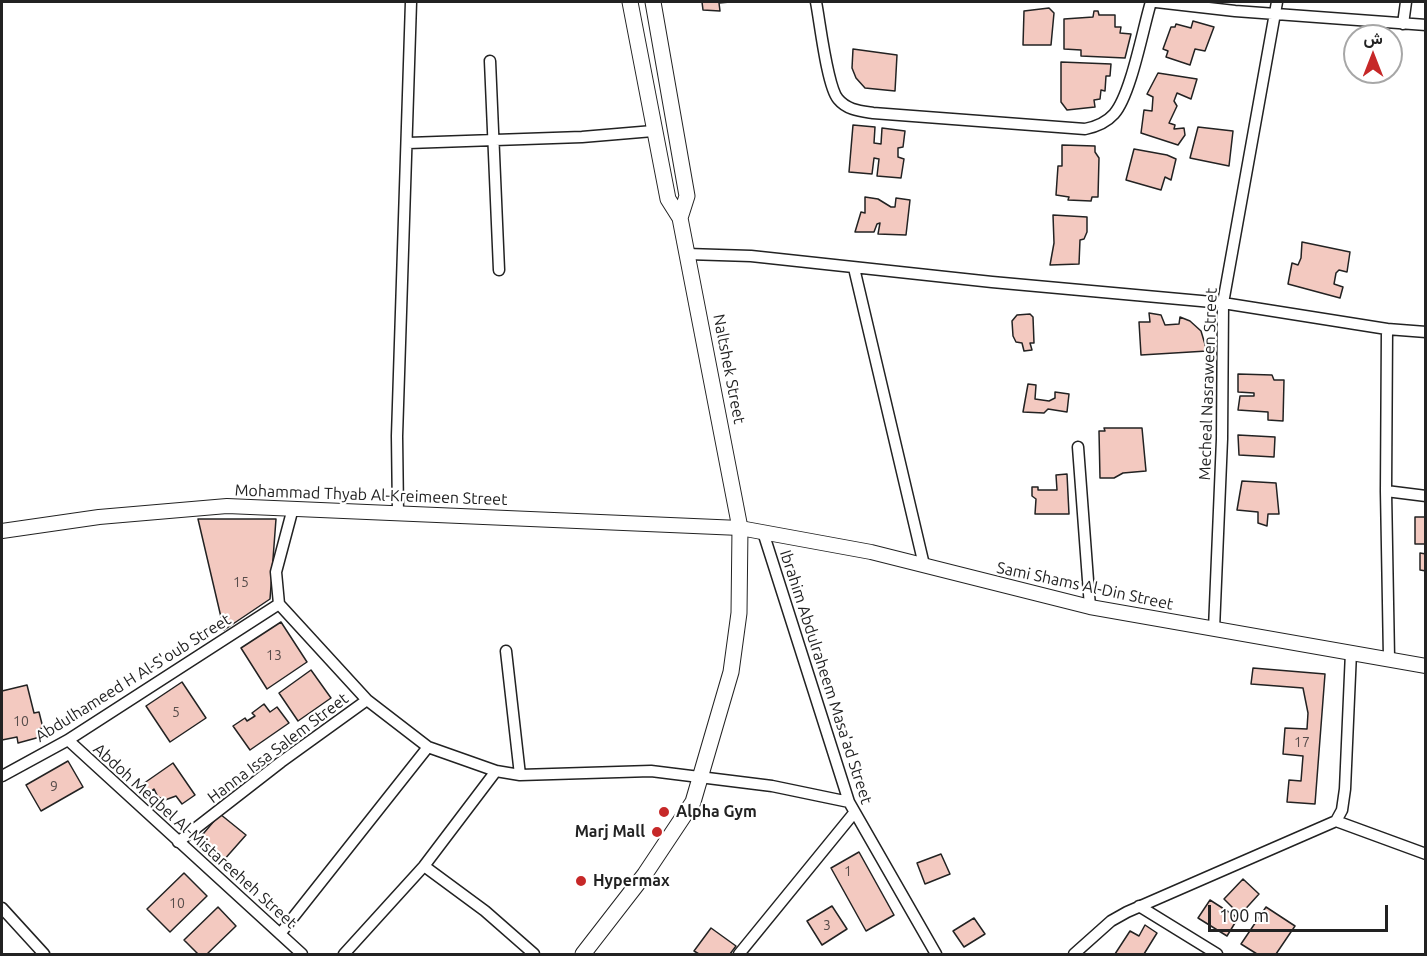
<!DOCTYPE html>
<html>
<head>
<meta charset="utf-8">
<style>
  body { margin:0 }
  #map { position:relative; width:1427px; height:956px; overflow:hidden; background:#fff; font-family:Ubuntu,Vazirmatn,sans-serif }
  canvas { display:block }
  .frame { position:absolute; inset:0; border:3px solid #222; pointer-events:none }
  .north { position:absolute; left:1343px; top:24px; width:60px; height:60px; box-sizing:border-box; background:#fff; border:2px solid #a7a7a7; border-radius:50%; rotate:0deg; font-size:16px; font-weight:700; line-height:24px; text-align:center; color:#222 }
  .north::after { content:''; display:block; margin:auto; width:21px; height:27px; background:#c62828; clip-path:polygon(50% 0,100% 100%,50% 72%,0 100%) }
  .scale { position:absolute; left:1208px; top:905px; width:180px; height:27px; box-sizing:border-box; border:3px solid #222; border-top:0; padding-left:8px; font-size:18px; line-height:21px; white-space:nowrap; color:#222; -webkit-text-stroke:4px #fff; paint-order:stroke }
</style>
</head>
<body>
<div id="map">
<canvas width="1427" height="956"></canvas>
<div class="frame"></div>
<div class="north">ش</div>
<div class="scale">100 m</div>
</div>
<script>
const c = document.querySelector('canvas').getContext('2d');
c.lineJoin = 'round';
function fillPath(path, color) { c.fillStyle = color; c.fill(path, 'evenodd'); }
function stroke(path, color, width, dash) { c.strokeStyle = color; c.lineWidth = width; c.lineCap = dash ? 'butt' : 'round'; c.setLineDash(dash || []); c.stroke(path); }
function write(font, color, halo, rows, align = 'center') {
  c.font = font + ' Ubuntu,sans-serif'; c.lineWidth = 4.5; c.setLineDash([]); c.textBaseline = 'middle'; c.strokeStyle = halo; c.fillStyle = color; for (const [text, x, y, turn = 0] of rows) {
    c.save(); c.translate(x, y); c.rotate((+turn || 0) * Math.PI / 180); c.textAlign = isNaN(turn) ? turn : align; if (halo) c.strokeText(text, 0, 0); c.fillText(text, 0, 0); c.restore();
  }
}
const building = new Path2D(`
  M702,2H730L719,3L720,11L703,10Z
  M1049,8L1054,13L1051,45H1023L1024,11Z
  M1094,11H1098L1099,15H1115V27H1121L1120,33L1131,34L1125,58L1081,56V50L1064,49V19L1093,17Z
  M1193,21L1214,27L1205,51L1195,49L1190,65L1166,57L1168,51L1163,49L1171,27H1175L1176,24L1191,28Z
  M853,49L897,55L895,91L865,88L856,78L852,68Z
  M1061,62L1111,64L1110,76H1106L1105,91L1101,90L1100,99L1094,100L1095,107L1067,110L1061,102Z
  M1158,73L1197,79L1191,99L1177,93L1174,101L1177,106L1169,123L1175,125L1174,129L1184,128L1185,135L1178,145L1141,133L1144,110L1152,111L1153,97L1147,94Z
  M853,125L875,127L874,143L881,144L882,128L905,131L903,147L898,148V157L904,159L901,178L877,176L879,159L874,158L872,174L849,172Z
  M1198,127L1233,131L1229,166L1190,158Z
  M1062,145L1095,146V152L1099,158L1098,197H1092L1091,201L1068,200L1069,197L1056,195L1058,166H1062Z
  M1134,149L1167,155L1176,159L1171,180L1165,177L1161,190L1126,180Z
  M865,197L878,199L891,207H895L896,198L910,200L906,235L878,234L880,223L877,224L874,232H855L861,212L865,213Z
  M1053,215L1087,217V232L1084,239L1080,240L1079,264L1050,265L1054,243Z
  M1302,242L1350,252L1347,272L1339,270L1336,273L1334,284L1343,287L1340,298L1288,284L1292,263L1298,265L1301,258Z
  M1149,313L1161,315L1165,325L1179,324L1180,317L1190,321L1201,331L1207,351L1141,355L1139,322H1150Z
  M1030,314L1033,317L1034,343H1030L1032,350L1024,351L1022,343L1016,342L1013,336L1012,321L1017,315Z
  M1238,374L1272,375L1274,380H1284L1283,421L1268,420V412L1238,410L1240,396H1254V393L1238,392Z
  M1028,384L1036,385L1035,399L1049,401L1055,398V392L1069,394L1067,412L1048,409L1044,413L1023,412Z
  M1104,428H1142L1146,471L1123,473L1114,478H1100L1099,431H1105Z
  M1238,435L1275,437L1274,457L1239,455Z
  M1067,474L1069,514H1035L1036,499L1032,496V487H1038V490H1057L1056,475Z
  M1242,481L1276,483L1279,514H1268L1267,526L1258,523V512L1237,510Z
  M1415,517H1426V544H1415Z
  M198,519H276L270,599L224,630Z
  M1420,553L1426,554V571L1420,570Z
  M281,622L307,662L267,689L241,648Z
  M1253,668L1325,674L1315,804L1287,802L1289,780L1301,781L1303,756L1283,754L1285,728L1307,729L1308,713L1303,688L1251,684Z
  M311,670L331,698L298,721L279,693Z
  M182,682L206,718L170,742L146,706Z
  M27,685L34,713L39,712L43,728L38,729L40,737L18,743L17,737L2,740V691Z
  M264,704L270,712L277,707L289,723L250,750L233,726L245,718L247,721L255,716L252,713Z
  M68,761L83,787L41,811L26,785Z
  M173,763L195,795L182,804L176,796L165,800L158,797L154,789L147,794L140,786Z
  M220,814L246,835L223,861L198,840Z
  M859,852L894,915L866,931L831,868Z
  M941,854L950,874L925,884L917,863Z
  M184,873L207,896L170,932L147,909Z
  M1243,879L1259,894L1240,915L1224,899Z
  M1210,900L1238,918L1227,936L1198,918Z
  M832,906L847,929L822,945L807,921Z
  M218,907L236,926L207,954H198L184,940Z
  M1266,907L1295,926L1276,954H1257L1241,944Z
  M974,918L985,934L964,947L953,931Z
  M1145,925L1157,933L1144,954H1115L1130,931L1139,936Z
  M711,928L736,946L730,954H699L694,951Z`);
fillPath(building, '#f3c9c0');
stroke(building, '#222', 1.5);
const minor = new Path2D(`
  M816,2C820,22 827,86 838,99C847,110 860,111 873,113L1085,129C1095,127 1106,123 1114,114C1131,95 1143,28 1151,2
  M1156,2L1235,11L1426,25
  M1403,24L1406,2
  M490,61L499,270
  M408,143L582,137L653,131
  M687,254L751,256L992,282L1223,303L1387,329L1386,491L1426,496
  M854,268L924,565
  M1387,329L1426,332
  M1078,447L1090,607
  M1386,491L1389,658
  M293,508L276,572L279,604L367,700L428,747L496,771L520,775L651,771L772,786L849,802
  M398,513L397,436L411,2
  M763,532L849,802L936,954
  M1214,629L1222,439L1223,303L1277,2
  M506,651L520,775
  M68,740L302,954
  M2,776L68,740L279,604
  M1336,821L1426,854
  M178,842L281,762L367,700
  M424,866L485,911L534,954
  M1139,906L1217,954
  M2,908L44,954
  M280,934L428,747
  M344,954L424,866L496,771
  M739,954L854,813
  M1074,954L1111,921L1127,912L1336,821L1342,810L1345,789L1351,652`);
const tertiary = new Path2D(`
  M2,531L99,517L227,506L740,528L871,552L1090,607L1426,666`);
const secondary = new Path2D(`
  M653,2L687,196L680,218
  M583,954L645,874L693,802L731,672L739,613L740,528L680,218L668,199L630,2`);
stroke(minor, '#222', 13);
stroke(tertiary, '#222', 16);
stroke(secondary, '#222', 17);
stroke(minor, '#fff', 10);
stroke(tertiary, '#fff', 14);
stroke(secondary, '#fff', 15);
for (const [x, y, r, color] of [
  [664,812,6,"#c62828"],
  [657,832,6,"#c62828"],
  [581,881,6,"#c62828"]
]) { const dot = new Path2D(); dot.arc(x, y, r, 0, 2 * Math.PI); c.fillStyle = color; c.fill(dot); stroke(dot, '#fff', 2); }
write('14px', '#564c4a', null, [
  ["15",241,582],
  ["13",274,655],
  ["5",176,712],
  ["10",21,721],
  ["17",1302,742],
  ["9",54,786],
  ["1",848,871],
  ["10",177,903],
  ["3",827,925]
]);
write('16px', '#222', '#fff', [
  ["Naltshek Street",729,369,79],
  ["Mecheal Nasraween Street",1208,384,-88],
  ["Mohammad Thyab Al-Kreimeen Street",371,495,2],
  ["Sami Shams Al-Din Street",1085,586,12],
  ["Ibrahim Abdulraheem Masa'ad Street",826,677,72],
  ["Abdulhameed H Al-S'oub Street",133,678,-32],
  ["Hanna Issa Salem Street",278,748,-37],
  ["Abdoh Meqbel Al-Mistareeheh Street",195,836,42]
]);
write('bold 16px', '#222', '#fff', [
  ["Alpha Gym",676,812],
  ["Marj Mall",645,832,"right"],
  ["Hypermax",593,881]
], 'left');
</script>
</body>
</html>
